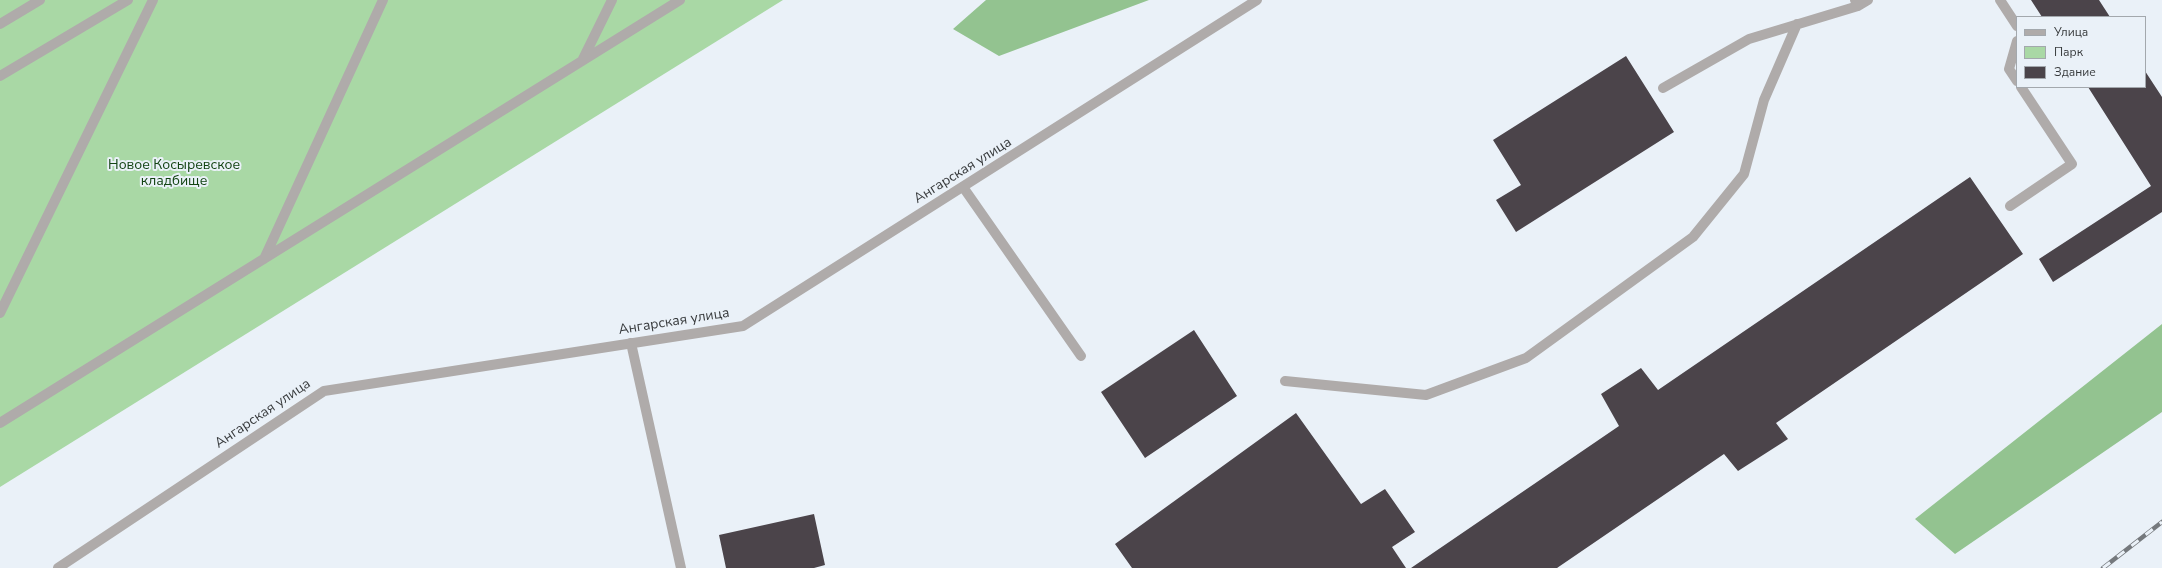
<!DOCTYPE html>
<html>
<head>
<meta charset="utf-8">
<style>
  body { margin:0 }
  #map { position:relative; width:2162px; height:568px; overflow:hidden; background:#eaf1f8; font-family:"Nunito Sans",sans-serif }
  canvas { display:block }
  .legend { position:absolute; left:2016px; top:16px; width:130px; height:72px; box-sizing:border-box; background:#eaf1f8; border:1px solid #a3a8ad; margin:0; padding:5px 7px; list-style:none; font-size:12px; color:#383b3d }
  .legend li { display:flex; align-items:center; gap:8px; height:20px }
  .legend b { width:20px; border:1px solid #a3a8ad }
</style>
</head>
<body>
<div id="map">
<canvas width="2162" height="568"></canvas>
<ul class="legend">
<li><b style="height:5px;background:#afabaa"></b>Улица</li>
<li><b style="height:11px;background:#a9d8a5"></b>Парк</li>
<li><b style="height:11px;background:#4b444a"></b>Здание</li>
</ul>
</div>
<script>
const c = document.querySelector('canvas').getContext('2d');
c.lineJoin = 'round';
function fillPath(path, color) { c.fillStyle = color; c.fill(path, 'evenodd'); }
function stroke(path, color, width, dash) { c.strokeStyle = color; c.lineWidth = width; c.lineCap = dash ? 'butt' : 'round'; c.setLineDash(dash || []); c.stroke(path); }
function write(font, color, halo, rows, align = 'center') {
  c.font = font + ' "Nunito Sans",sans-serif'; c.lineWidth = 4; c.setLineDash([]); c.textBaseline = 'middle'; c.strokeStyle = halo; c.fillStyle = color; for (const [text, x, y, turn = 0] of rows) {
    c.save(); c.translate(x, y); c.rotate((+turn || 0) * Math.PI / 180); c.textAlign = isNaN(turn) ? turn : align; if (halo) c.strokeText(text, 0, 0); c.fillText(text, 0, 0); c.restore();
  }
}
fillPath(new Path2D(`
  M0,0H783L0,487Z`), '#a9d8a5');
fillPath(new Path2D(`
  M986,0H1149L999,56L953,29Z
  M2162,324V412L1955,554L1915,519Z`), '#93c390');
fillPath(new Path2D(`
  M2031,0H2099L2110,17H2042Z
  M1626,56L1674,132L1516,232L1496,200L1521,185L1493,140Z
  M2145,71L2162,97V212L2053,282L2039,259L2151,186L2088,87H2145Z
  M1970,177L2023,254L1776,423L1788,439L1738,471L1724,454L1557,568H1411L1619,426L1601,394L1641,368L1658,390Z
  M1194,330L1237,396L1145,458L1101,392Z
  M1296,413L1361,504L1385,489L1415,532L1392,547L1406,568H1132L1115,544Z
  M814,514L825,565L814,568H726L719,535Z`), '#4b444a');
stroke(new Path2D(`
  M1855,0L1858,6L1868,0
  M2000,0L2017,26
  M0,24L40,0
  M2017,41L2009,69L2017,81
  M582,61L612,0
  M0,76L128,0
  M1663,88L1749,39L1858,6
  M963,187L1081,356
  M2010,206L2072,164L2021,87
  M264,259L383,0
  M0,313L153,0
  M631,343L681,568
  M1285,381L1426,395L1526,358L1693,237L1744,174L1764,100L1797,24
  M0,423L680,0`), '#afabaa', 10);
stroke(new Path2D(`
  M58,568L324,391L743,326L1257,0`), '#afabaa', 10);
const rail = new Path2D(`
  M2103,568L2162,522`);
stroke(rail, '#75797d', 4.5);
stroke(rail, '#eaf1f8', 3, [9]);
write('14px', '#134413', '#eaf1f8', [
  ["Новое Косыревское",174,166],
  ["кладбище",174,182]
]);
write('14px', '#383b3d', '#eaf1f8', [
  ["Ангарская улица",963,171,-32],
  ["Ангарская улица",674,322,-9],
  ["Ангарская улица",263,414,-34]
]);
</script>
</body>
</html>
